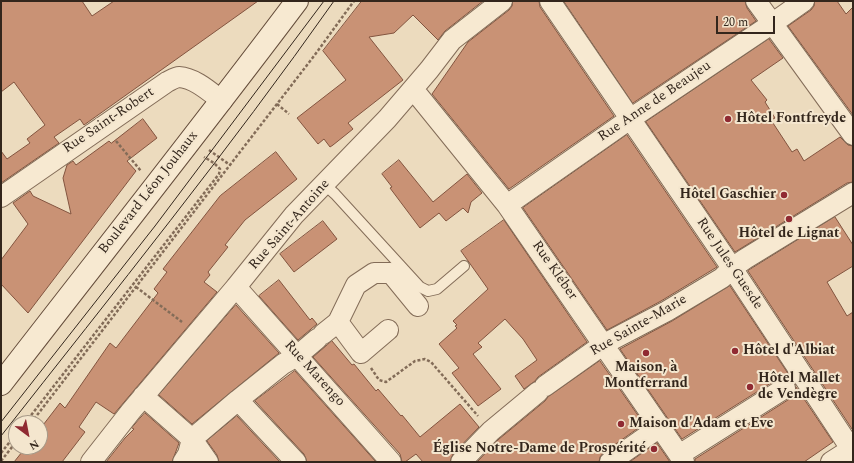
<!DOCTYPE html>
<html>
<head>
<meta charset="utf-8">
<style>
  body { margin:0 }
  #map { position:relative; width:854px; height:463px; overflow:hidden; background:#ecdbbe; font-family:Spectral,serif }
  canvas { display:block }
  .frame { position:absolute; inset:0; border:2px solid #33261c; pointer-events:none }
  .north { position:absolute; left:8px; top:415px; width:40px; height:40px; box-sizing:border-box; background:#f4e6ce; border:1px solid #a79987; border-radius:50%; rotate:148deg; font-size:11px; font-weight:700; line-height:16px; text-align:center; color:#33261c }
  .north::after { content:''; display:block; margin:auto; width:14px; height:18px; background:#902a32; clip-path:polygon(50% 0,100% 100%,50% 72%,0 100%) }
  .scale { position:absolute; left:716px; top:16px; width:59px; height:18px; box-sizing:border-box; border:2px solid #33261c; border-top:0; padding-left:5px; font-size:12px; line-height:14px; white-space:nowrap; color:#33261c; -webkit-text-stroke:3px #f4e6ce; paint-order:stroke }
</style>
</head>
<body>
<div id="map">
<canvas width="854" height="463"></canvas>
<div class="frame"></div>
<div class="north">N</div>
<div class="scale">20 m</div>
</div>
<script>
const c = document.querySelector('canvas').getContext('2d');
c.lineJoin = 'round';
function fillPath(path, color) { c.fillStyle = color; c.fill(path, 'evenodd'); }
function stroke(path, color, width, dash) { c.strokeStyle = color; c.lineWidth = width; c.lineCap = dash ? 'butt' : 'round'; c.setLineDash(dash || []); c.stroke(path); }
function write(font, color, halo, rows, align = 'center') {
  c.font = font + ' Spectral,serif'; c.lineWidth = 4; c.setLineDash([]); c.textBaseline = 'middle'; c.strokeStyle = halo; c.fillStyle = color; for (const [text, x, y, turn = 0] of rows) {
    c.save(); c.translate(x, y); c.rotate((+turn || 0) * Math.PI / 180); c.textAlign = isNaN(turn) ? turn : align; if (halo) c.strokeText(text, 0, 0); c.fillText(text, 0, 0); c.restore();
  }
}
const building = new Path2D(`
  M1,1H82L92,16L114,1H258L84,125L80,119L54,137L59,143L1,183V151L7,159L30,143L27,139L45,125L14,82L1,92Z
  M362,1H483L445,31L438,40L413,15L394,33L369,37L403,80L348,123L353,129L333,145L330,147L324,139L318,144L297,118L346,80L323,51Z
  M513,1H539L540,7L614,116L509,189L432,94L468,42L509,10L512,6Z
  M564,1H745L747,8L756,21L633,103Z
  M815,1H837L846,14L853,7V115L788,26L811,10L814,6Z
  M769,39L783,58L751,80L767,100L765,102L775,118L771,120L792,152L797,149L804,161L840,137L848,145L853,146V182L847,183L735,252L646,122Z
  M143,119L157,138L127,161L136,171L28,313L1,284V260L28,224L13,203L30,191L33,196L71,214L63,178L67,165L73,161L76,165L109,141L111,143Z
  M627,135L717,267L661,301L607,330L523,208Z
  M276,152L297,179L245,220L225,245L228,247L208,272L210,275L204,282L217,292L114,414L96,402L79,427L85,432L62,462H14L26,447H40V429L60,403L65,408L110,343L116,348L158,293L154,289L167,272L163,269L220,196Z
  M399,160L433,202L467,174L482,193L471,202L468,213L463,208L446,221L439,213L420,228L390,188L392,187L382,174Z
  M835,217L853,245V266L827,282L847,316L853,312V428L852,429L748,271Z
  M504,220L587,342L538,377L535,381L524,389L515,376L537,360L523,339L505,319L478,343L482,347L473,354L501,389L478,406L452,373L459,368L439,344L457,328L455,326L457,325L453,321L488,289L461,251Z
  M323,221L337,239L294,272L280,254Z
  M279,280L310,320L312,318L317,324L298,340L259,296Z
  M730,286L791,378L785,377L779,378L682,439L620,349L672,321Z
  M236,305L279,353L192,424L159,395Z
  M332,341L352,365L354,364L376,391L378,389L401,416L402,415L420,437L460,404L479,427L453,454L450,462H423L416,454L405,462H402L400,454L313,357L327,345Z
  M600,361L644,424L603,453L600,457L599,462H477L499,439L545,401L548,397Z
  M295,371L376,462H307L304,454L255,401Z
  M796,387L833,442L804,462H695V459L791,398L795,393Z
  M145,413L179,443L172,462H106L125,438L134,429L132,428Z
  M237,416L280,462H219L217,455L207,441Z
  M657,443L670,462H630Z`);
fillPath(building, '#c99275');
stroke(building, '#82543f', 1);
const lane = new Path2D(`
  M324,184L335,194L420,287L428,291L437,289L464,266`);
const street = new Path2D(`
  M550,1L732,268L853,452
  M756,1L853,135
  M413,89L507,205L684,462
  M1,197L167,82C171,80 176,77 179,77C195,78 210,92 222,101
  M507,205L630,119L773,23L804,1
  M236,287L391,462
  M338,322L361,353L388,330
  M323,334L338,322L356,285L374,273H391L418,306
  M545,386L604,344L667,311L722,278L732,268L745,259L853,193
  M143,396L192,439L208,462
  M238,400L296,462
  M679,455L785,388
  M91,462L131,411L236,287L294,215L387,119L429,70L452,40L502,1
  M183,462L188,454L192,439L238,400L283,364L297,356L317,339
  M461,462L491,431L538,392
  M610,462L660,427
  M831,462L853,448`);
const secondary = new Path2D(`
  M1,384C100,256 200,130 297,1`);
stroke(lane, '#836c58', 12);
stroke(street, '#836c58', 22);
stroke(secondary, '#654d3b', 24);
stroke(new Path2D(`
  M277,104L289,114
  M116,141L141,171
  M209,150L230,165
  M136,287L182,322
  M371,368L379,380L386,382L415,361L425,359L431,362L478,416
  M25,423L219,174L220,169L214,163L204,157
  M31,423L314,56L354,1
  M1,453L16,434
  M1,461L16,442`), '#836c58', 2.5, [3, 2]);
stroke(lane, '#f7e9d1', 10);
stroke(street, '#f7e9d1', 20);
stroke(secondary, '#f7e9d1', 22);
stroke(new Path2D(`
  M1,422L155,226L324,1
  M1,436C114,292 229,150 334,1`), '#33261c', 1);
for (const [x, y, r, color] of [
  [728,119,4,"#902a32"],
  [784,195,4,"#902a32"],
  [789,219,4,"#902a32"],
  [735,351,4,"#902a32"],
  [646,353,4,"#902a32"],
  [750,387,4,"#902a32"],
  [621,424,4,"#902a32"],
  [654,449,4,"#902a32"]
]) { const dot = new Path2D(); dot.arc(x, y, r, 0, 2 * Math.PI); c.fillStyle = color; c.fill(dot); stroke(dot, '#f4e6ce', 1.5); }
write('14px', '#33261c', '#f4e6ce', [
  ["Rue Anne de Beaujeu",655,102,-34],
  ["Rue Saint-Robert",109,121,-34],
  ["Boulevard Léon Jouhaux",149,193,-52],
  ["Rue Saint-Antoine",290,225,-49],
  ["Rue Jules Guesde",729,264,56],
  ["Rue Kléber",554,271,55],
  ["Rue Sainte-Marie",639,326,-30],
  ["Rue Marengo",314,374,48]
]);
write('bold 14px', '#33261c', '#f4e6ce', [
  ["Hôtel Fontfreyde",736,119],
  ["Hôtel Gaschier",776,195,"right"],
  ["Hôtel de Lignat",789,234,"center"],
  ["Hôtel d'Albiat",743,351],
  ["Maison, à",646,368,"center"],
  ["Montferrand",646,384,"center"],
  ["Hôtel Mallet",758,379],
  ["de Vendègre",758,395],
  ["Maison d'Adam et Eve",629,424],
  ["Église Notre-Dame de Prospérité",646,449,"right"]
], 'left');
</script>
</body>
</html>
